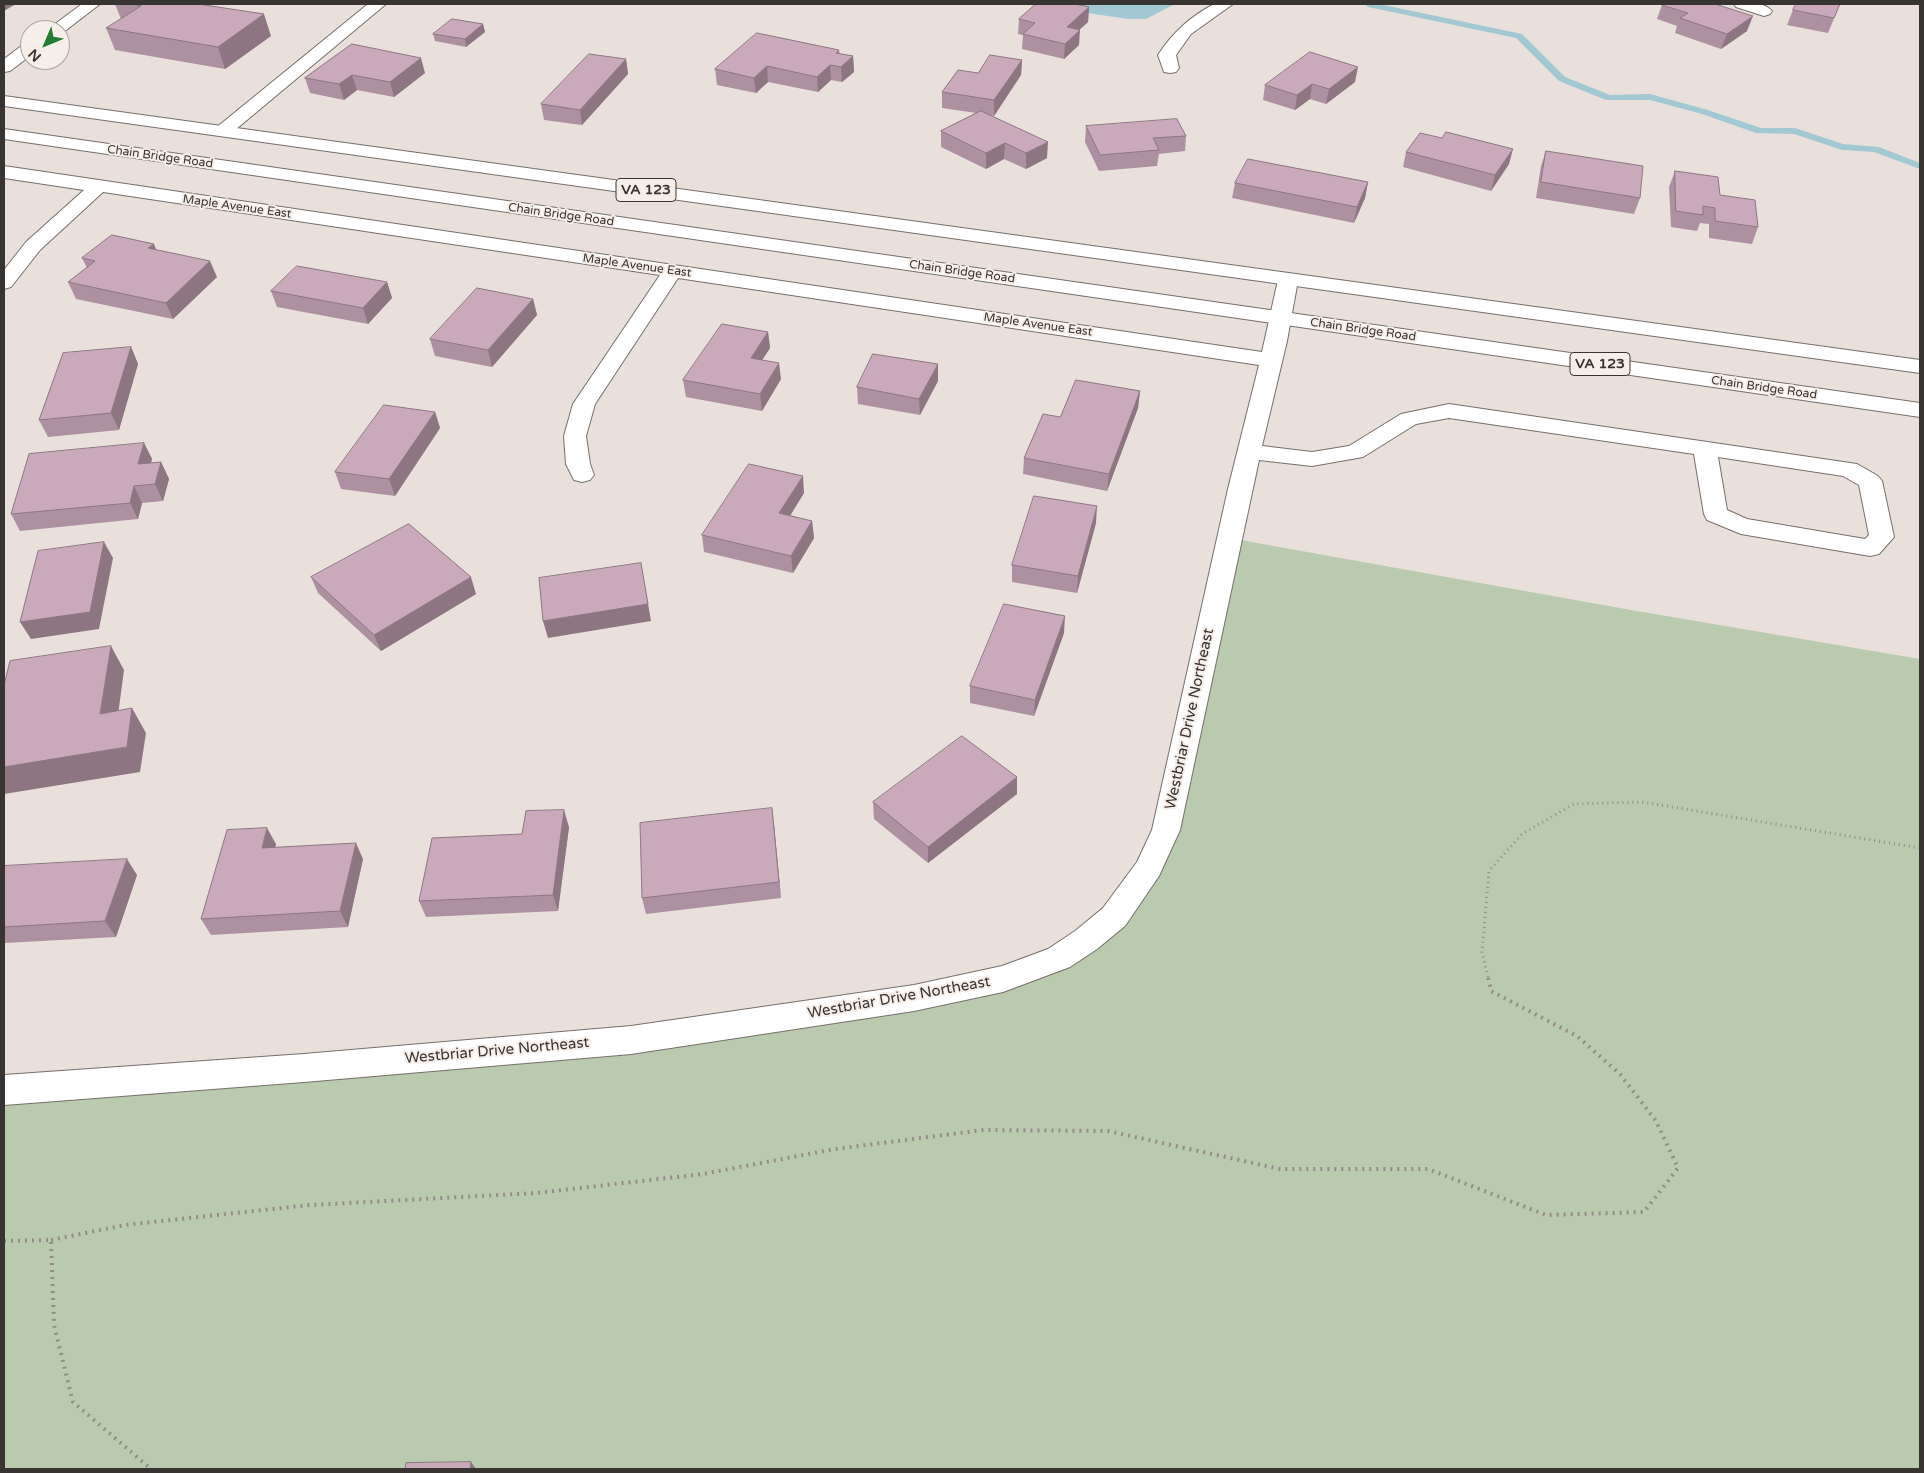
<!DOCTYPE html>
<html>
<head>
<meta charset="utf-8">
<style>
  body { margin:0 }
  #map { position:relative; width:1924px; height:1473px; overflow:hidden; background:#e9e0db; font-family:"Varela Round",sans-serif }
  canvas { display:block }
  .frame { position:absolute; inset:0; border:5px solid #383432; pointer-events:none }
  .north { position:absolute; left:20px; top:20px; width:50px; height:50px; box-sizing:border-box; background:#f6eee8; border:1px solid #aaa49f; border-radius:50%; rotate:225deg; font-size:14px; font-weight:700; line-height:20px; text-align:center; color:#383432 }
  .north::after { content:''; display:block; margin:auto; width:18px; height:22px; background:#1e7d2e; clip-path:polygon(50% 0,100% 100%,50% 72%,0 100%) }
</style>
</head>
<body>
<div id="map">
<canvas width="1924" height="1473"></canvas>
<div class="frame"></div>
<div class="north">N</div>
</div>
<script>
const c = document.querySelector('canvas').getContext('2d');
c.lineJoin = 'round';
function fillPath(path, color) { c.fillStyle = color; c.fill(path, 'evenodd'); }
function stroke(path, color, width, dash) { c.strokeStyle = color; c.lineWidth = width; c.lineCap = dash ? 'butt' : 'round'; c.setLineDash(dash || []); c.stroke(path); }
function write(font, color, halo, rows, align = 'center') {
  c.font = font + ' "Varela Round",sans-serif'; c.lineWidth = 4; c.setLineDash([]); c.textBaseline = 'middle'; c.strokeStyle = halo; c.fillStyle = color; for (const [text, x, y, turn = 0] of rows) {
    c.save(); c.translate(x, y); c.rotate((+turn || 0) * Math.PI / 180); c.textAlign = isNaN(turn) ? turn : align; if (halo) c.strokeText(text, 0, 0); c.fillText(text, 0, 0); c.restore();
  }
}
fillPath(new Path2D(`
  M1229,538L1631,610L1920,659V1469H4V1089L650,1037L1059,958L1140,881Z`), '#bacaaf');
fillPath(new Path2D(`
  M1027,4H1175L1146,19H1128Z`), '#a1c8d3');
fillPath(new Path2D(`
  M1364,4H1379L1522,34L1565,77L1610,95L1650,94L1708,110L1761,128H1795L1843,144L1879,147L1920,163V169L1874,152L1842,150L1794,134L1756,133L1702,114L1650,100H1606L1559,81L1516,38L1368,7Z`), '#a1c8d3');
const minor = new Path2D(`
  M82,4H100L61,34L60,30H47Z
  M368,4H386L229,135L223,136L217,135L214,131L217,127Z
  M1214,4H1233L1191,34L1176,55L1179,68L1176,72L1170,73L1164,72L1158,55C1173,32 1190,17 1214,4Z
  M1734,4C1745,3 1764,1 1772,11L1770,14L1764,16L1736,7Z
  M30,43V56L10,71L4,72V59L24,44Z
  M4,166L1262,352L1278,280L1281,276L1288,274L1295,276L1298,280L1287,341L1262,446L1312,452L1349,446L1401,414L1449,404L1857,464L1878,476L1882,481L1894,537L1879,554L1870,556L1741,534L1707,520L1704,514L1694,454L1449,418L1416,424L1363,457L1312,466L1259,460L1180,830L1159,876L1125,926L1097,949L1070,967L1003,992L914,1011L631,1054L304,1082L4,1105V1075L304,1054L631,1026L914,985L1002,966L1048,949L1075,931L1103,908L1137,862L1152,830L1228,489L1259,365L678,278L595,404L586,436L590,464L594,475L590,480L582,482L574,480L566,464L564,436L573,404L660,275L103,192L40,250L11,287L4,289V270L26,242L84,190L4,178ZM1718,457L1843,476L1859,485L1869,535L1865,539L1747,519L1727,510Z`);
const major = new Path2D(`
  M4,96L1920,360V373L4,106Z
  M4,129L1920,403V417L4,139Z`);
stroke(minor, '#766f6a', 2);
stroke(major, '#766f6a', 2);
stroke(new Path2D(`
  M1488,977L1482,952L1489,871L1522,834L1574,804L1642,802L1920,848`), '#938c88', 3, [1, 4]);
stroke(new Path2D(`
  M51,1240L125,1225L310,1205L536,1193L703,1174L835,1149L983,1130L1108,1131L1280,1169H1428L1546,1215L1644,1212L1678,1168L1656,1121L1620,1074L1577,1036L1491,991L1488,976
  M4,1241L51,1240L54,1325L73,1402L151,1469`), '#938c88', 4, [2, 5]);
fillPath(minor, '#fff');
fillPath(major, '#fff');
fillPath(new Path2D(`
  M115,4H198L271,36L225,69L115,50L106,28L121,19Z
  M1840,4L1828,33L1787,25L1793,10Z
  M1662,5L1747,31L1721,49L1675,33L1677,26L1657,19Z
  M1089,7L1088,22L1079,30V45L1064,59L1022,49L1023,35L1018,34L1019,19Z
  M483,24L485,32L466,47L435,41L433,34Z
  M352,44L425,73L394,97L357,90L344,100L310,93L305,78Z
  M839,50L840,54L853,56L854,72L842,82L831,80L818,92L768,82L756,93L717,85L715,69Z
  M626,59L628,74L582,125L544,120L541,104Z
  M1022,60L1021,75L994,116L991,115L1047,158L1026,169L1004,159L986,169L941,147V131L976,113L942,108V92L978,73Z
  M1355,82L1326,104L1310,99L1295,110L1263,100L1265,85Z
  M1086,126L1186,136L1185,151L1159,154L1157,166L1099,171L1085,142Z
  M1442,138L1509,164L1491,191L1403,167L1406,152Z
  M1546,151L1640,198L1634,214L1536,198L1541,166Z
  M1675,171L1720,195L1758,227L1752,244L1709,238V224L1700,223L1697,231L1671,227L1669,187Z
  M1368,182L1365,198L1354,223L1232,198L1235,183Z
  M156,250L217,277L173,319L76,299L68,282L87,268L82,258Z
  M387,282L392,298L368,324L277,307L271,291Z
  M533,299L537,315L492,367L435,356L430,339Z
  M768,332L770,348L762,360L781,379L762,411L686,397L683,380Z
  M131,347L138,364L119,430L48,437L39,420Z
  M938,381L920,415L858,404L857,387Z
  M1140,391L1138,408L1107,491L1023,474L1024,458L1060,417Z
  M435,412L440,428L395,496L341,489L335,472Z
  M144,443L152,459L151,463L161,462L169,479L163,501L142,503L138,519L20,531L11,514Z
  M804,493L790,516L812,521L814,538L793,573L704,552L702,535Z
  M1096,523L1077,593L1012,582V565Z
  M311,577L476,594L381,651L318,593Z
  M1064,633L1034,716L970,703V686Z
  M1017,794L928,863L874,819L873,802Z
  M772,808L774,825L781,898L646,914L642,898Z
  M569,827L558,911L426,917L419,901L522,834Z
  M276,844L275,847L363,859L348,927L211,935L201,919Z
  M4,866L137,875L116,937L4,943Z`), '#ad91a0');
fillPath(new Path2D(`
  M4,4H16L4,11Z
  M1089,7L1088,22L1066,42L1067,27Z
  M264,14L271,36L225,69L218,47Z
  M1753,16L1747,31L1721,49L1727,34Z
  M483,24L485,32L466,47L465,39Z
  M1080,30L1079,45L1064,59L1065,44Z
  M853,56L854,72L842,82L841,67Z
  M421,58L425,73L394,97L390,82Z
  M626,59L628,74L582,125L580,110Z
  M1022,60L1021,75L994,116V100Z
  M830,65L831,80L818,92L817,77Z
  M767,66L768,82L756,93L754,78Z
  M1358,67L1355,82L1326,104L1329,89Z
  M352,75L357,90L344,100L339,84Z
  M1312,84L1310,99L1295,110L1297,95Z
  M1048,142L1047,158L1026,169V153Z
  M1005,143L1004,159L986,169V153Z
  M1513,149L1509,164L1491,191L1495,175Z
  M1368,182L1365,198L1354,223L1357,207Z
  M154,244L160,260L148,248Z
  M210,261L217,277L173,319L166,303Z
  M387,282L392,298L368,324L363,308Z
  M533,299L537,315L492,367L488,350Z
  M768,332L770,348L753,374L751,358Z
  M131,347L138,364L119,430L111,413Z
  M779,363L781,379L762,411L760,394Z
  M938,364V381L920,415L919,399Z
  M1140,391L1138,408L1107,491L1109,474Z
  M435,412L440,428L395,496L389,479Z
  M144,443L152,459L146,481L138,464Z
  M161,462L169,479L163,501L155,484Z
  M803,476L804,493L781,530L779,513Z
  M134,486L142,503L138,519L130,503Z
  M1097,506L1096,523L1077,593L1078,576Z
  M812,521L814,538L793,573L791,556Z
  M104,542L113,558L99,629L31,639L20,622Z
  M641,563L651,621L548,638L543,621Z
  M471,577L476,594L381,651L374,635Z
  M1065,616L1064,633L1034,716L1035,700Z
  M111,646L124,670L115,738L100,714Z
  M132,708L146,733L140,772L4,794V767Z
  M1017,777V794L928,863V847Z
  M772,808L774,825L781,898L779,882Z
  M564,810L569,827L558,911L553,895Z
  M267,828L276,844L271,864L262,848Z
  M356,843L363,859L348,927L340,911Z
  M127,859L137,875L116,937L105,921Z
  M471,1462L476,1469H470Z`), '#8d7682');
const building = new Path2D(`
  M129,4H198L264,14L218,47L106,28L141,6Z
  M1036,4H1075L1089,7L1067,27L1080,30L1065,44L1023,34L1035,23L1019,19Z
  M1663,4H1715L1753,16L1727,34L1680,18L1688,13L1662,5Z
  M1796,4H1840L1834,18L1793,10Z
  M452,19L483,24L465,39L433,34Z
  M757,33L839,50L836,53L853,56L841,67L830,65L817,77L767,66L754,78L715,69Z
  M352,44L421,58L390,82L352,75L339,84L305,78Z
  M1310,52L1358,67L1329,89L1312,84L1297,95L1265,85Z
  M589,54L626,59L580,110L541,104Z
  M990,55L1022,60L994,100L942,92L958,70L978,73Z
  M981,111L1048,142L1026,153L1005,143L986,153L941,131Z
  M1177,119L1186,136L1153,138L1159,150L1100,155L1086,126Z
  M1446,132L1513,149L1495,175L1406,152L1420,133L1442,138Z
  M1546,151L1643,166L1640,198L1541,182Z
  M1248,159L1368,182L1357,207L1235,183Z
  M1675,171L1718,177L1720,195L1755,200L1758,227L1715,221V208L1703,206V215L1676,211Z
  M112,235L154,244L148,248L210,261L166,303L68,282L95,261L82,258Z
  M297,266L387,282L363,308L271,291Z
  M477,288L533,299L488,350L430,339Z
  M722,324L768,332L751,358L779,363L760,394L683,380Z
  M131,347L111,413L39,420L63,353Z
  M873,354L938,364L919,399L857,387Z
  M1076,380L1140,391L1109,474L1024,458L1043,414L1060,417Z
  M384,405L435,412L389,479L335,472Z
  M144,443L138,464L161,462L155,484L134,486L130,503L11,514L29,454Z
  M749,464L803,476L779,513L812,521L791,556L702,535Z
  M1034,496L1097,506L1078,576L1012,565Z
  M409,524L471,577L374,635L311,577Z
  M104,542L90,612L20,622L38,551Z
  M641,563L648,604L543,621L539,578Z
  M1004,604L1065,616L1035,700L970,686Z
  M111,646L100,714L132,708L127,747L4,767V685L10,661Z
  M962,736L1017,777L928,847L873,802Z
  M772,808L779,882L642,898L640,823Z
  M564,810L553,895L419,901L432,838L522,834L526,811Z
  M267,828L262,848L356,843L340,911L201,919L227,830Z
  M127,859L105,921L4,927V866Z
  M471,1462L470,1469H405L406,1463Z`);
fillPath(building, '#c9a9ba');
stroke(building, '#8d7682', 1);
write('12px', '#383432', '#f6eee8', [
  ["Chain Bridge Road",160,157,8],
  ["Maple Avenue East",237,207,8],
  ["Chain Bridge Road",561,215,8],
  ["Maple Avenue East",637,266,8],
  ["Chain Bridge Road",962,272,8],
  ["Maple Avenue East",1038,325,8],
  ["Chain Bridge Road",1363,330,8],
  ["Chain Bridge Road",1764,388,8]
]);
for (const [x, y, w] of [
  [646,190,60],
  [1600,364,60]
]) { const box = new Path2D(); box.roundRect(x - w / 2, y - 11.5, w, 23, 4); c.fillStyle = '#f6eee8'; c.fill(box); stroke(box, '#383432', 1); }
write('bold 14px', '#383432', null, [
  ["VA 123",646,190],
  ["VA 123",1600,364]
]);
write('15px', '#383432', '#f6eee8', [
  ["Westbriar Drive Northeast",1190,719,-78],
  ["Westbriar Drive Northeast",899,998,-10],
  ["Westbriar Drive Northeast",497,1051,-5]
]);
</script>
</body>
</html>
